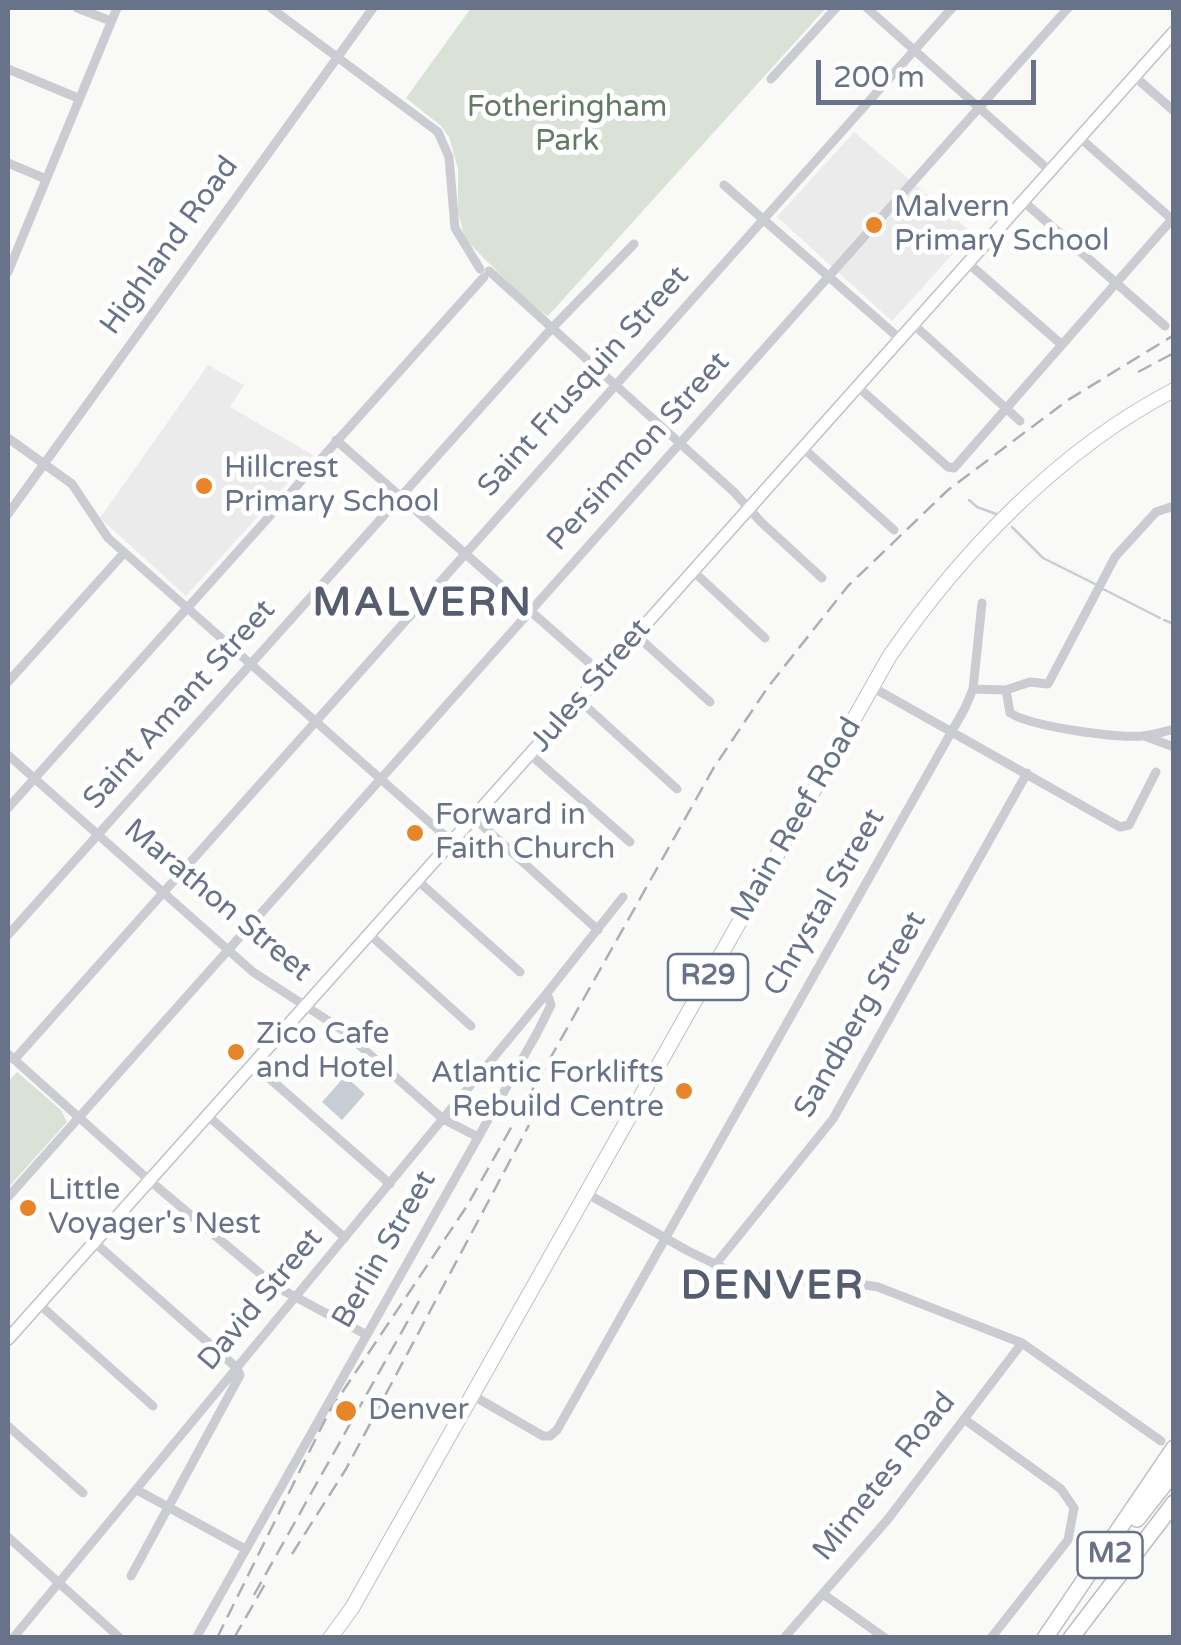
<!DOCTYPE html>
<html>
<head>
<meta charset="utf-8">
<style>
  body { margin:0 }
  #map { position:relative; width:1181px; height:1645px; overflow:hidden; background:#f9faf7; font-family:"Varela Round",sans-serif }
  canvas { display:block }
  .frame { position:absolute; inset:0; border:10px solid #687289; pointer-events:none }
  .scale { position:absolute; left:816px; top:60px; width:220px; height:45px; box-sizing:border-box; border:5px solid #687289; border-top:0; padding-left:12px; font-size:30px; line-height:35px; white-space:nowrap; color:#687289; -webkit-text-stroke:8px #fff; paint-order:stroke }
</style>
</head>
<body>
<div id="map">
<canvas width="1181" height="1645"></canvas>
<div class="frame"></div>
<div class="scale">200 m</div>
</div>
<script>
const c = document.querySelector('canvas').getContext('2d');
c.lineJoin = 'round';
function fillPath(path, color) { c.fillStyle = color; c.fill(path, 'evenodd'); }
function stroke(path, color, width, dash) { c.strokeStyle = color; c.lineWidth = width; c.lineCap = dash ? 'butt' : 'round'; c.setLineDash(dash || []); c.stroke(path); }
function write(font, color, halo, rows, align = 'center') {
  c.font = font + ' "Varela Round",sans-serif'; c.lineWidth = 10; c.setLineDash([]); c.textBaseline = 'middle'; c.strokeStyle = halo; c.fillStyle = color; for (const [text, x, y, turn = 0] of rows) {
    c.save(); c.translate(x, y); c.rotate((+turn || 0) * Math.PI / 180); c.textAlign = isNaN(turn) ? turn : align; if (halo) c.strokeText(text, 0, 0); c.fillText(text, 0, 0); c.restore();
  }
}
fillPath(new Path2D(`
  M854,132L972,233L892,321L777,217Z
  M208,365L244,385L230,407L313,455L186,596L100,518Z`), '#eaebea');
fillPath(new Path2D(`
  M471,8H826L548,316L531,306L465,239L458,212V169L449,137L441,126L406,98Z
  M17,1072L61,1110L67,1122L8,1188V1082Z`), '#dae2d8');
fillPath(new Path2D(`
  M345,1076L365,1094L342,1120L322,1102Z`), '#c7cdd4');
stroke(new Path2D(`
  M969,500L977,507L999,515
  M1012,527L1043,558L1097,585
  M1103,589L1160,618
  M1164,620L1174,624`), '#c7cdd4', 2.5);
const secondary = new Path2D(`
  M8,1339L1174,32`);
const primary = new Path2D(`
  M330,1638L352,1608L889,657C961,552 1060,449 1174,390`);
const highway = new Path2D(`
  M1137,1519L1174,1472
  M1045,1638L1174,1448
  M1071,1638L1174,1503`);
stroke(secondary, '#bfc1c7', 14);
stroke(primary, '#bdbfc4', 16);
stroke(highway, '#bcbec2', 18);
stroke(new Path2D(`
  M77,8L111,21
  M271,8L438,132L449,157L455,228L480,269
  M867,8L1050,171
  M8,69L78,98
  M1134,76L1174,111
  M771,79L836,8
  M1079,137L1174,221
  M8,163L46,179
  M724,185L900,339
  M1023,201L1165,326
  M968,263L1061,344
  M489,271L734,492L761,522L822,578
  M8,272L117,8
  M913,324L1020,421
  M858,387L948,467L954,468L1174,217
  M8,438L72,484L108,538L452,842
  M336,440L602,674
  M803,448L894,530
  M8,514L373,8
  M693,571L765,638
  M636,635L710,702
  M8,682L124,553
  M872,687L1120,827L1129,825L1156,772
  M973,689L1006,690L1030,682L1048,684L1115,557L1156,512L1174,506
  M1006,690L1010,713C1033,727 1115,738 1143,736C1153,735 1163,732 1174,729
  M579,700L677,789
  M1147,737L1174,747
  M8,755L253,972L341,1029L443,1119L478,1137
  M531,755L630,842
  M8,808L484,277
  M474,818L598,930
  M417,880L520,972
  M369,934L471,1026
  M8,935L551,329L634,244
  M8,1054L149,1180L275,1286L365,1334
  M14,1060L952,8
  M253,1064L390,1184
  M207,1115L345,1238
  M586,1193L688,1251L734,1273L783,1281L846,1282L878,1287L1022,1343L1161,1441
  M8,1197L1068,8
  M94,1242L237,1368L240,1375L131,1576
  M715,1265L833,1119L1027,773
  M39,1304L153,1406
  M472,1395L543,1436H550L557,1430L965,708L973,689L982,603
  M964,1419L1061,1489L1074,1508L1068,1540L991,1638
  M8,1426L83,1493
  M137,1490L245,1549
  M8,1537L120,1638
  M823,1594L885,1638
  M13,1638L547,993
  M196,1638L537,1033L551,1005L547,993L623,897
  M784,1638L888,1519L1022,1343`), '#caccd1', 9);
stroke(secondary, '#fff', 11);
stroke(primary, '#fff', 14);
stroke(highway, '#fff', 15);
stroke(new Path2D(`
  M1138,372L1174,353
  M292,1554L346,1469L529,1125
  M254,1595L423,1294
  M217,1638L329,1412L467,1206L713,769L768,687L848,586L948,490L1068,400L1174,335
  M234,1638L265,1584`), '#acafb7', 2.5, [15, 8]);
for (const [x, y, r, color] of [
  [874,225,10,"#e98529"],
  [204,486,10,"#e98529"],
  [415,833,10,"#e98529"],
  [236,1052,10,"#e98529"],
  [684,1091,10,"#e98529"],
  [28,1208,10,"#e98529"],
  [346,1411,12,"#e98529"]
]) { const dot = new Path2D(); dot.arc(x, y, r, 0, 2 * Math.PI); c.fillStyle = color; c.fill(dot); stroke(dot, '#fff', 4); }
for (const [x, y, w] of [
  [708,977,80],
  [1110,1555,65]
]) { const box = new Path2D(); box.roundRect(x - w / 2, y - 23, w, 46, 8); c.fillStyle = '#fff'; c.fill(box); stroke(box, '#687289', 2.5); }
write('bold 28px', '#687289', null, [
  ["R29",708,977],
  ["M2",1110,1555]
]);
write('30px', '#637a64', '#fff', [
  ["Fotheringham",567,108],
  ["Park",567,142]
]);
write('30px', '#687289', '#fff', [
  ["Malvern",894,208],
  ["Primary School",894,242],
  ["Hillcrest",224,469],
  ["Primary School",224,503],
  ["Forward in",435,816],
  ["Faith Church",435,850],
  ["Zico Cafe",256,1035],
  ["and Hotel",256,1069],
  ["Atlantic Forklifts",664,1074,"right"],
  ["Rebuild Centre",664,1108,"right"],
  ["Little",48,1191],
  ["Voyager's Nest",48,1225],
  ["Denver",368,1411]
], 'left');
write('30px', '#687289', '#fff', [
  ["Highland Road",170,246,-54],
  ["Saint Frusquin Street",584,382,-48],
  ["Persimmon Street",639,452,-48],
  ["Jules Street",591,686,-49],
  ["Saint Amant Street",180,705,-48],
  ["Main Reef Road",797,820,-60],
  ["Marathon Street",217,901,40],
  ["Chrystal Street",825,903,-60],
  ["Sandberg Street",861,1015,-60],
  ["Berlin Street",385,1250,-60],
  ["David Street",261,1300,-50],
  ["Mimetes Road",885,1477,-51]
]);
c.letterSpacing = '2.5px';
write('bold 40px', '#565d6e', '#fff', [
  ["MALVERN",423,604],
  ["DENVER",773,1287]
]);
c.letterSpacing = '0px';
</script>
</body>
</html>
